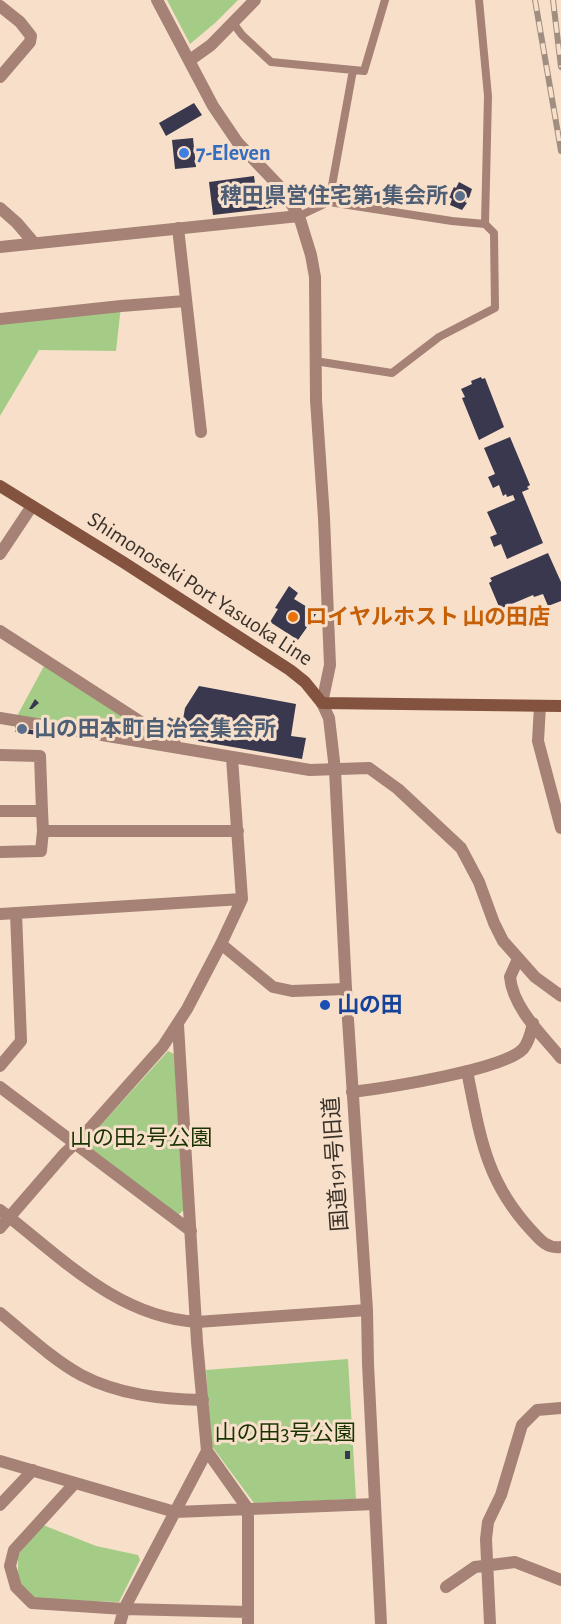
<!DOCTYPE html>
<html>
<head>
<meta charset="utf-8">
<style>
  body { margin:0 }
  canvas { display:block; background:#f7dfca }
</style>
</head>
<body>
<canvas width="561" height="1624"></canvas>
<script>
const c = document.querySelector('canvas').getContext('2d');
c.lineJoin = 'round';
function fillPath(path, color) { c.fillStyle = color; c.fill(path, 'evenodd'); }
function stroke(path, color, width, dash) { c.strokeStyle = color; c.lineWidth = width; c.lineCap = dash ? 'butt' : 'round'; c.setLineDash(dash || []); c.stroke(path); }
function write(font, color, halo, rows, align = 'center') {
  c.font = font + ' "Alegreya Sans","Noto Sans JP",sans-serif'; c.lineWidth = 6; c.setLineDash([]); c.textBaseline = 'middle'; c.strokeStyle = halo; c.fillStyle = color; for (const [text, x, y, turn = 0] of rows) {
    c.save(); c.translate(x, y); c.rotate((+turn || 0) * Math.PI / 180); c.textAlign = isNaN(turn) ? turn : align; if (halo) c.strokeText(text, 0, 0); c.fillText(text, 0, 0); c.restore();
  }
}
fillPath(new Path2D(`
  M167,0H238L215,23L190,44Z
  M121,306L116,351L39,350L0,416V319Z
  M44,666L149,734L147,737L17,716Z
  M168,1051L174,1054L184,1210L178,1215L88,1146L89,1138Z
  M348,1359L356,1499L254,1503L211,1445L206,1370Z
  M43,1525L96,1546L138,1555L140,1560L119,1602L36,1599L22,1589L18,1576V1555Z`), '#a4cc86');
fillPath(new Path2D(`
  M194,103L202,115L166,136L159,123Z
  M193,138L196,167L175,169L172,140Z
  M254,176L255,183H260L261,190H265L266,198H272L273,208L213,215L209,182Z
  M459,182L472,189L469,198L467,197L465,202L467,203L462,210L450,205L452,199L449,197L454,187L456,188Z
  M481,377L482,379L485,378L504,427L479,440L462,398L465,397L461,389L472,384L471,381Z
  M510,437L530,485L527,487L529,489L522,492L543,543L507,559L501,544L494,547L490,537L497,534L487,512L515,500L513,495L507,497L506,494L503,496L499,485L493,488L488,477L495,474L484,448Z
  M548,553L561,582V601L548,606L543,594L534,597L533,595L500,609L489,583L492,581L490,578Z
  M289,586L298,593L294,599L317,613L298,640L270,622L278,609L275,608Z
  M199,686L296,704L291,736L306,738L302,759L198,741L199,734L181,731L185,708Z
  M35,699L39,703L32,709H29Z
  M15,726L45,733L44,736L15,732Z
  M345,1451H350V1459H345Z`), '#3a384e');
stroke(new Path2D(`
  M479,0L488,96L485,224
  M233,23L242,35L271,62L364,71L385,0
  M329,202L353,70
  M299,216L329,202L452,221L485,224L494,233L495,308L439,337L392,373L315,361`), '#a58275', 8);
stroke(new Path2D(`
  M0,6L20,22L31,36L30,42L0,77
  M0,208L17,223L34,243
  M178,228L201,432
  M0,247L299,216L311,255L315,277L316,400L324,518L330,665L322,703
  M0,319L121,306L185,301
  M0,554L32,506
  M0,631L175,744
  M540,706L538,741L561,828
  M0,718L310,770L369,768L398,789L461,848L479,882L494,923L503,941L535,977L561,996
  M0,755L40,756L42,811H0
  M42,811L43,831H238
  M0,852L41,851L43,831
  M0,914L242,899
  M221,944L273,987L292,991L346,989
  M518,959L510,977C513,1008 542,1035 561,1058
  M178,1025L197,1342L207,1451L248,1509V1624
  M0,1066L21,1041L16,913
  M467,1071C480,1135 485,1180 531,1230C540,1240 547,1249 561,1247
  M0,1087L191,1231
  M352,1092C385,1088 503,1070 523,1049C529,1042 531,1032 533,1023
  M0,1228L65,1153L83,1136L163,1046L187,1009L221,944L242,899L232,758
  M0,1313C26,1334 52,1359 81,1375C119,1395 161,1399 203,1400
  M0,1461L175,1512L375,1504
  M75,1483L14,1550L10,1566L16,1587L32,1603L124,1609L248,1612
  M0,1505L33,1470
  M446,1587L475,1567L515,1562L561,1580
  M120,1624L124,1609L207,1451
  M490,1624L486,1539L488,1522L501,1495L522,1425L537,1410L561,1408`), '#a58275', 12);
stroke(new Path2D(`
  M157,0L213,106L238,143L281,188L299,216
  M190,60L211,45L255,0
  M322,703L329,718L335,770L346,989L367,1310L368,1364L381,1624
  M0,1210C61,1257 117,1317 197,1322L367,1310`), '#a58275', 12);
stroke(new Path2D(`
  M0,486L123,562L290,670L305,682L322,703L561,706`), '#845340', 12);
const rail = new Path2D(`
  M535,0L561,151
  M553,0L561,67`);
stroke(rail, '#a08f80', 6);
stroke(rail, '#f7dfca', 4, [11]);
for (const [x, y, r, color] of [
  [184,153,6,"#3f7fe0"],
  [460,196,6,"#5c6f8a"],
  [293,617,6,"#e8710a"],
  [22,729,6,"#5c6f8a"],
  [325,1005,6,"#1a4fb4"]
]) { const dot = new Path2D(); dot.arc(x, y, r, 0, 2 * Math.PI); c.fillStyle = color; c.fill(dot); stroke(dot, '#f7dfca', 2); }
write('bold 22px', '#366cbe', '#f7dfca', [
  ["7-Eleven",196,153]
], 'left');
write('bold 22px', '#4e5e75', '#f7dfca', [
  ["稗田県営住宅第1集会所",448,196],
  ["山の田本町自治会集会所",34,729,"left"]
], 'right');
write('22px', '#3a3129', '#f7dfca', [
  ["Shimonoseki Port Yasuoka Line",200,589,33],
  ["国道191号旧道",336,1164,-94]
]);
write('bold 22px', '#c56008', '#f7dfca', [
  ["ロイヤルホスト 山の田店",305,617]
], 'left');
write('bold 22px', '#164399', '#f7dfca', [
  ["山の田",337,1005]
], 'left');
write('22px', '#1a3300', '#f7dfca', [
  ["山の田2号公園",141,1138],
  ["山の田3号公園",285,1433]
]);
</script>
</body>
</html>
